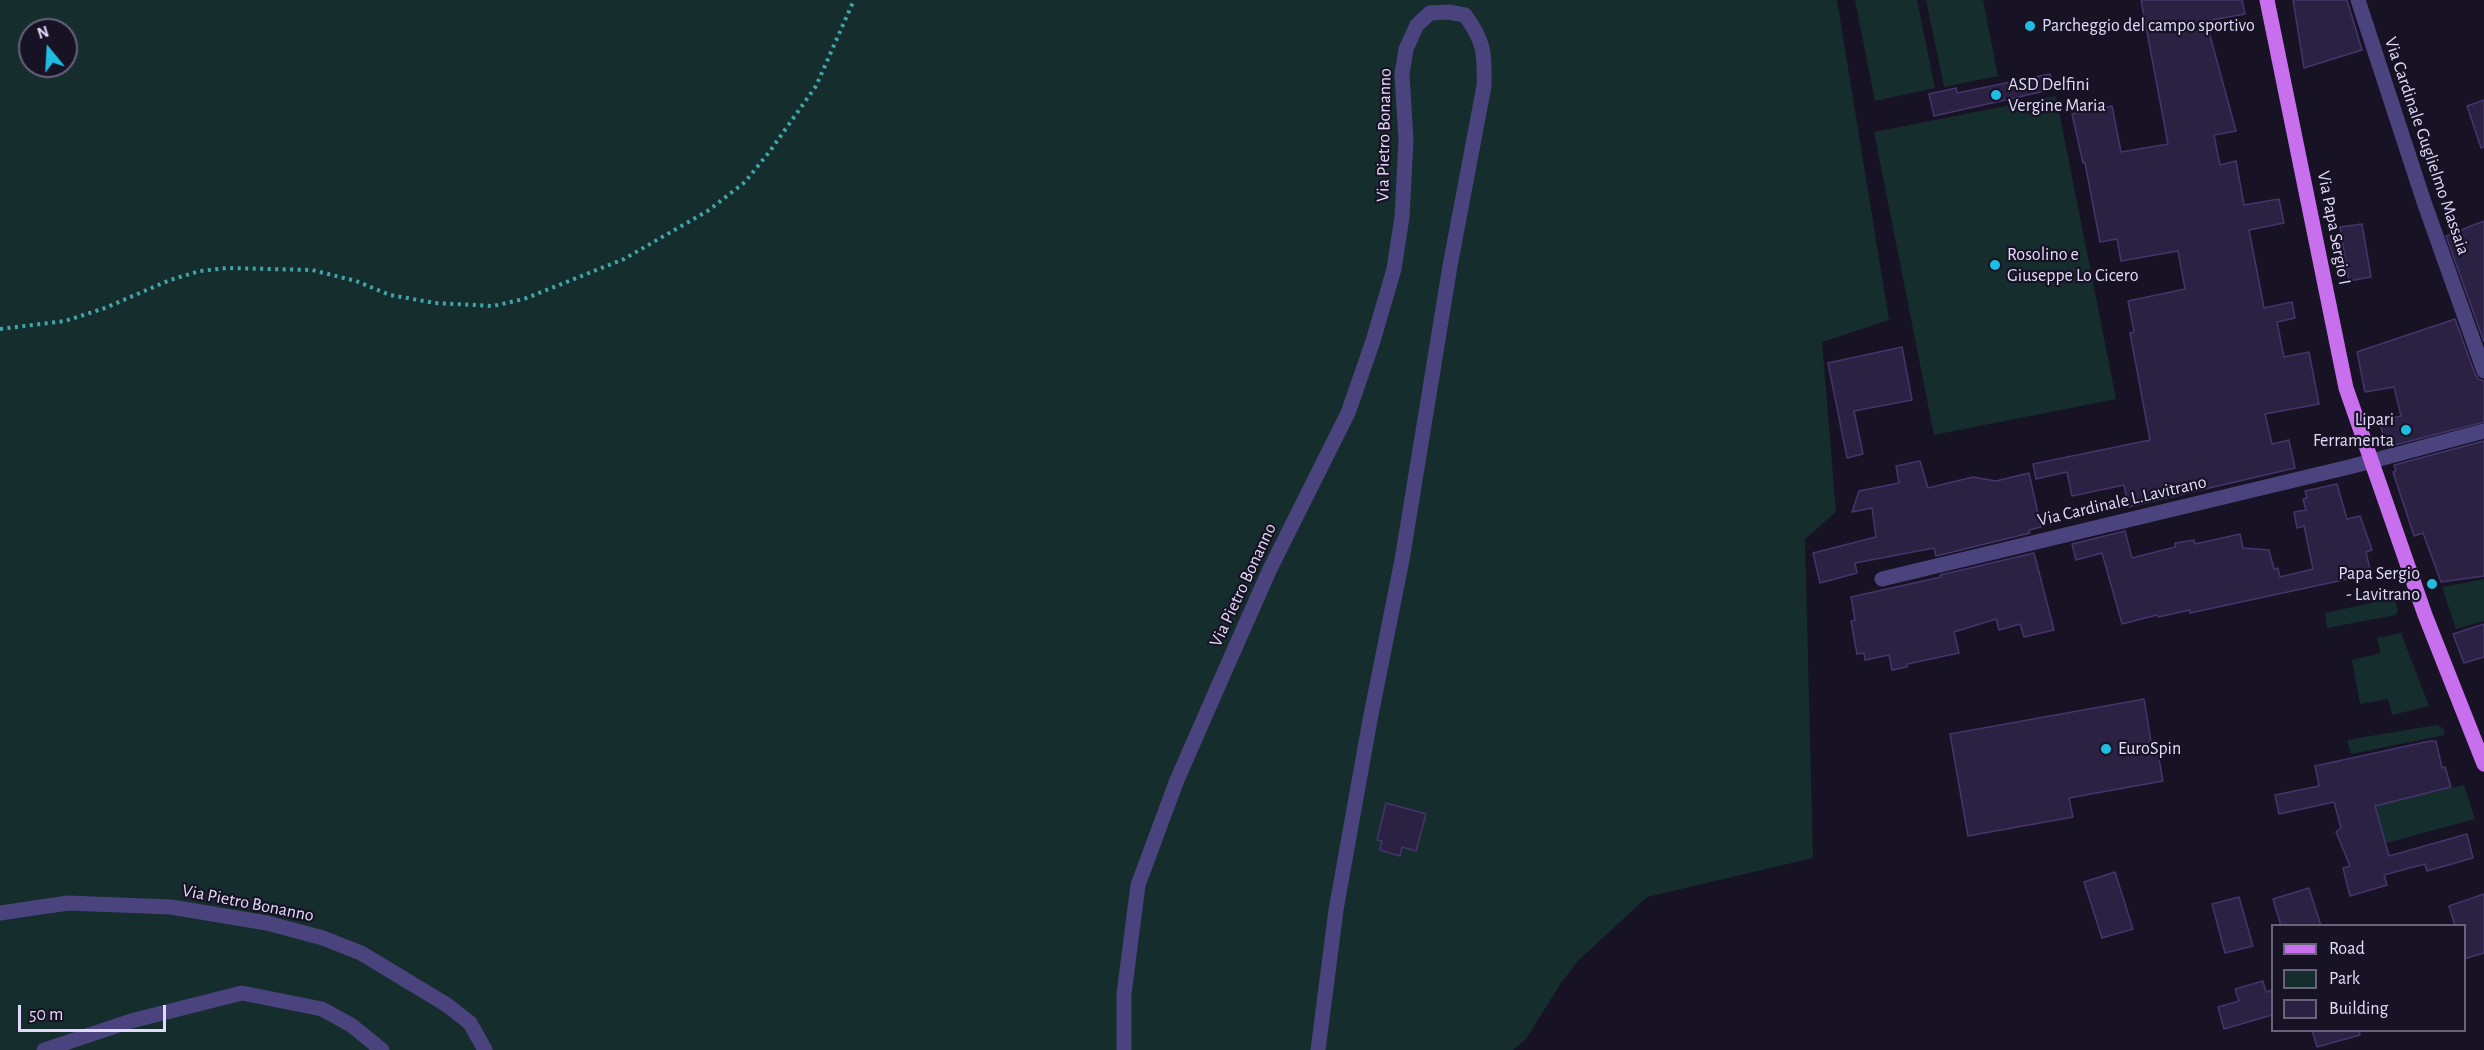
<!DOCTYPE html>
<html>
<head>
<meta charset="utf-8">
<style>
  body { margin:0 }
  #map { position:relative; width:2484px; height:1050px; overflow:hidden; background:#171224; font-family:"Alegreya Sans",sans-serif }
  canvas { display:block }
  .legend { position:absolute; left:2271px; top:924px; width:195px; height:108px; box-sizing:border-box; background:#171224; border:2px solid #68627a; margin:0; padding:8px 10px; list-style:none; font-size:18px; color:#e1dafa }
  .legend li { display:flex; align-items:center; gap:12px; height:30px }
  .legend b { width:30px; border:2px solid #68627a }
  .north { position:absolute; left:18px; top:18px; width:60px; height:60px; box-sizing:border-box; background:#171224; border:2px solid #68627a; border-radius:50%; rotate:342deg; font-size:16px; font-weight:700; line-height:24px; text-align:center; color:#e1dafa }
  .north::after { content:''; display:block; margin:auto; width:21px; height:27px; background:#1ebee2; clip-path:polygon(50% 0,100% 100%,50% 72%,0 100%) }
  .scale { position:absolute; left:18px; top:1005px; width:148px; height:27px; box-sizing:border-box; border:3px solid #e1dafa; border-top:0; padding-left:8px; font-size:18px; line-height:21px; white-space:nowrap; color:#e1dafa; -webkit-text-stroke:4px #171224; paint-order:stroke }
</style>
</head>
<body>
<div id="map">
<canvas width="2484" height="1050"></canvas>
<ul class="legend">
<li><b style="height:8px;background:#c86fed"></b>Road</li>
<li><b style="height:16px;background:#162d2e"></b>Park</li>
<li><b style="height:16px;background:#2a2143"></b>Building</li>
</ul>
<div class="north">N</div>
<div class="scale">50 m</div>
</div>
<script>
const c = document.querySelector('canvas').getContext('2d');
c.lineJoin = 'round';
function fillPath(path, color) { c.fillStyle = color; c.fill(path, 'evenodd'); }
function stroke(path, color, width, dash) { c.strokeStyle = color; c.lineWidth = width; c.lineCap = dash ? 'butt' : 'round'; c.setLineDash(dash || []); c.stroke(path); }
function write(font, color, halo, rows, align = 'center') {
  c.font = font + ' "Alegreya Sans",sans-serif'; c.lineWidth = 4.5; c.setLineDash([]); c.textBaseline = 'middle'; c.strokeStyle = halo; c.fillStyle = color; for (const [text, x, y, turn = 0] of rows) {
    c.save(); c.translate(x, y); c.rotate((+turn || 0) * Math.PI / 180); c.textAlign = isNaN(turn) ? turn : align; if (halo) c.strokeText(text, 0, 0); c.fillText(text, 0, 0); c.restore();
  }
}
fillPath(new Path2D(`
  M0,0H1837L1889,320L1822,342L1836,512L1805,539L1813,858L1647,897L1578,961L1561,983L1526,1039L1513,1050H0ZM30,30H66V66H30Z
  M1855,0H1917L1935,88L1875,101Z
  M1926,0H1983L1998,76L1944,87Z
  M2056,96L2116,399L1934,435L1874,132Z
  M2484,579V621L2456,629L2442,587Z
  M2394,598L2398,609L2396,615L2327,628L2325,613Z
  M2401,633L2429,706L2392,715L2388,699L2360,704L2352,660L2381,653L2377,638Z
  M2436,725L2443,728L2445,735L2351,754L2347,740Z
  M2464,785L2475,819L2379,845L2381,827L2373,800L2391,802Z`), '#162d2e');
const building = new Path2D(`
  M2141,0H2242L2245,14L2206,21L2236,131L2214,135L2220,165L2236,161L2244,205L2279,199L2284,223L2249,230L2261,292L2264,308L2292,302L2295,318L2277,322L2284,357L2309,352L2319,404L2265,414L2272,444L2289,440L2295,468L2128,507L2124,485L2072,496L2067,472L2036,479L2033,464L2150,440L2130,333L2134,332L2128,301L2185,289L2178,251L2121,261L2117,239L2100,242L2085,163H2083L2072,114L2112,106L2121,152L2168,144Z
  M2293,0H2347L2362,50L2304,68Z
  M2050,74L2054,89L1934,116L1929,94L1956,88L1957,93Z
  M2484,100V147L2481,148L2467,106Z
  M2484,221V342L2446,236Z
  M2362,224L2371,277L2349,281L2340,227Z
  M2455,319L2475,374L2478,379L2484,381V422L2387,447L2379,421L2401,416L2394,387L2365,392L2357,352Z
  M1902,347L1912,400L1854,411L1863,454L1847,458L1828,363Z
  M2484,441V576L2441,582L2423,533L2414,536L2393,472L2396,471L2394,465Z
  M1920,461L1928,488L1973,477L1996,481L2029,473L2041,527L2029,530L2030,533L1936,556L1934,548L1855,563L1857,573L1820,583L1813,553L1876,537L1872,508L1852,512L1859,491L1899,483L1896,466Z
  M2337,484L2347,519L2360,516L2372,550L2366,552L2371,574L2190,613V610L2158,617L2157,615L2122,624L2102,553L2076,560L2072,544L2125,531L2132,558L2175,547V543L2194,540L2195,544L2240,534L2243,548L2269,550L2274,569L2278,568L2280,577L2313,569L2304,526L2297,528L2294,512L2306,510L2303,499L2307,498L2305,491Z
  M2034,553L2054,630L2024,637L2020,624L1999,630L1996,619L1954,632L1959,653L1907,664V667L1892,670L1889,655L1865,660L1864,653L1857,654L1851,621L1855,620L1851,597L1941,577L1940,575Z
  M2484,624V657L2464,663L2453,634Z
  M2144,699L2153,754L2158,753L2163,781L2069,798L2073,817L1968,836L1950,734Z
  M2430,741H2436L2442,768L2445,767L2451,787L2375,806L2389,856L2467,834L2473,858L2427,871L2425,864L2384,875L2387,885L2350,896L2343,868L2350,866L2336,832L2341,828L2334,802L2279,814L2275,795L2319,786L2315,766Z
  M1386,803L1426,814L1416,851L1402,847L1400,856L1380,850L1382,841L1377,840Z
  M2115,872L2133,929L2102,938L2084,882Z
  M2309,888L2321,926H2281L2273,899Z
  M2484,894V953L2464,959V926H2455L2449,906Z
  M2239,897L2253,946L2225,953L2212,904Z
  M2263,981L2266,992L2272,990V1015L2224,1029L2218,1007L2239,1001L2235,989Z
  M2312,1030H2359L2360,1035L2317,1047Z`);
fillPath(building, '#2a2143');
stroke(building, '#45356c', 1.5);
stroke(new Path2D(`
  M0,329L65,321L105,308L170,280L200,271L227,268L312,270L356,281L390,295L435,303L493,306L524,299L624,259L709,210L745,182L770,151L816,86L854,0`), '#3fa7aa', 4, [3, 4.5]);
stroke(new Path2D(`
  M2358,0L2424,202L2484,371
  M1882,579L2353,466L2484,431
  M0,913L68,903L171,907L267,923L323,938L361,953L447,1005L470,1023L485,1050
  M44,1050L131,1021L242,993L322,1009L351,1025L382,1050
  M1124,1050V994L1138,885L1177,780L1227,666L1270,569L1348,413L1373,341L1394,269L1402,217L1406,140L1402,74L1406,49L1417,25L1430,13L1448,12L1465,15C1484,41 1485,53 1484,86L1450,266L1402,560L1370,720L1336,910L1318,1050`), '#4a437e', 15);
stroke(new Path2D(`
  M2267,0L2346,388L2425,615L2484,764`), '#c86fed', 15);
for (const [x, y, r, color] of [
  [2030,26,6,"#1ebee2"],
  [1996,95,6,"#1ebee2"],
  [1995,265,6,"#1ebee2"],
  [2406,430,6,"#1ebee2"],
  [2432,584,6,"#1ebee2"],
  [2106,749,6,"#1ebee2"]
]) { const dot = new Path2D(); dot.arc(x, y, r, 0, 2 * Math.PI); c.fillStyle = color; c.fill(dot); stroke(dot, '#171224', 2); }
write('18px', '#e1dafa', '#171224', [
  ["Parcheggio del campo sportivo",2042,26],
  ["ASD Delfini",2008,85],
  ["Vergine Maria",2008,106],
  ["Rosolino e",2007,255],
  ["Giuseppe Lo Cicero",2007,276],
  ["Lipari",2394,420,"right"],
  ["Ferramenta",2394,441,"right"],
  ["Papa Sergio",2420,574,"right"],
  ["- Lavitrano",2420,595,"right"],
  ["EuroSpin",2118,749]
], 'left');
write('18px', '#e1dafa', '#171224', [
  ["Via Pietro Bonanno",1384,135,-89],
  ["Via Cardinale Guglielmo Massaia",2427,146,71],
  ["Via Papa Sergio I",2334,228,79],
  ["Via Cardinale L.Lavitrano",2122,501,-13],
  ["Via Pietro Bonanno",1243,585,-65],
  ["Via Pietro Bonanno",248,903,11]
]);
</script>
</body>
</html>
